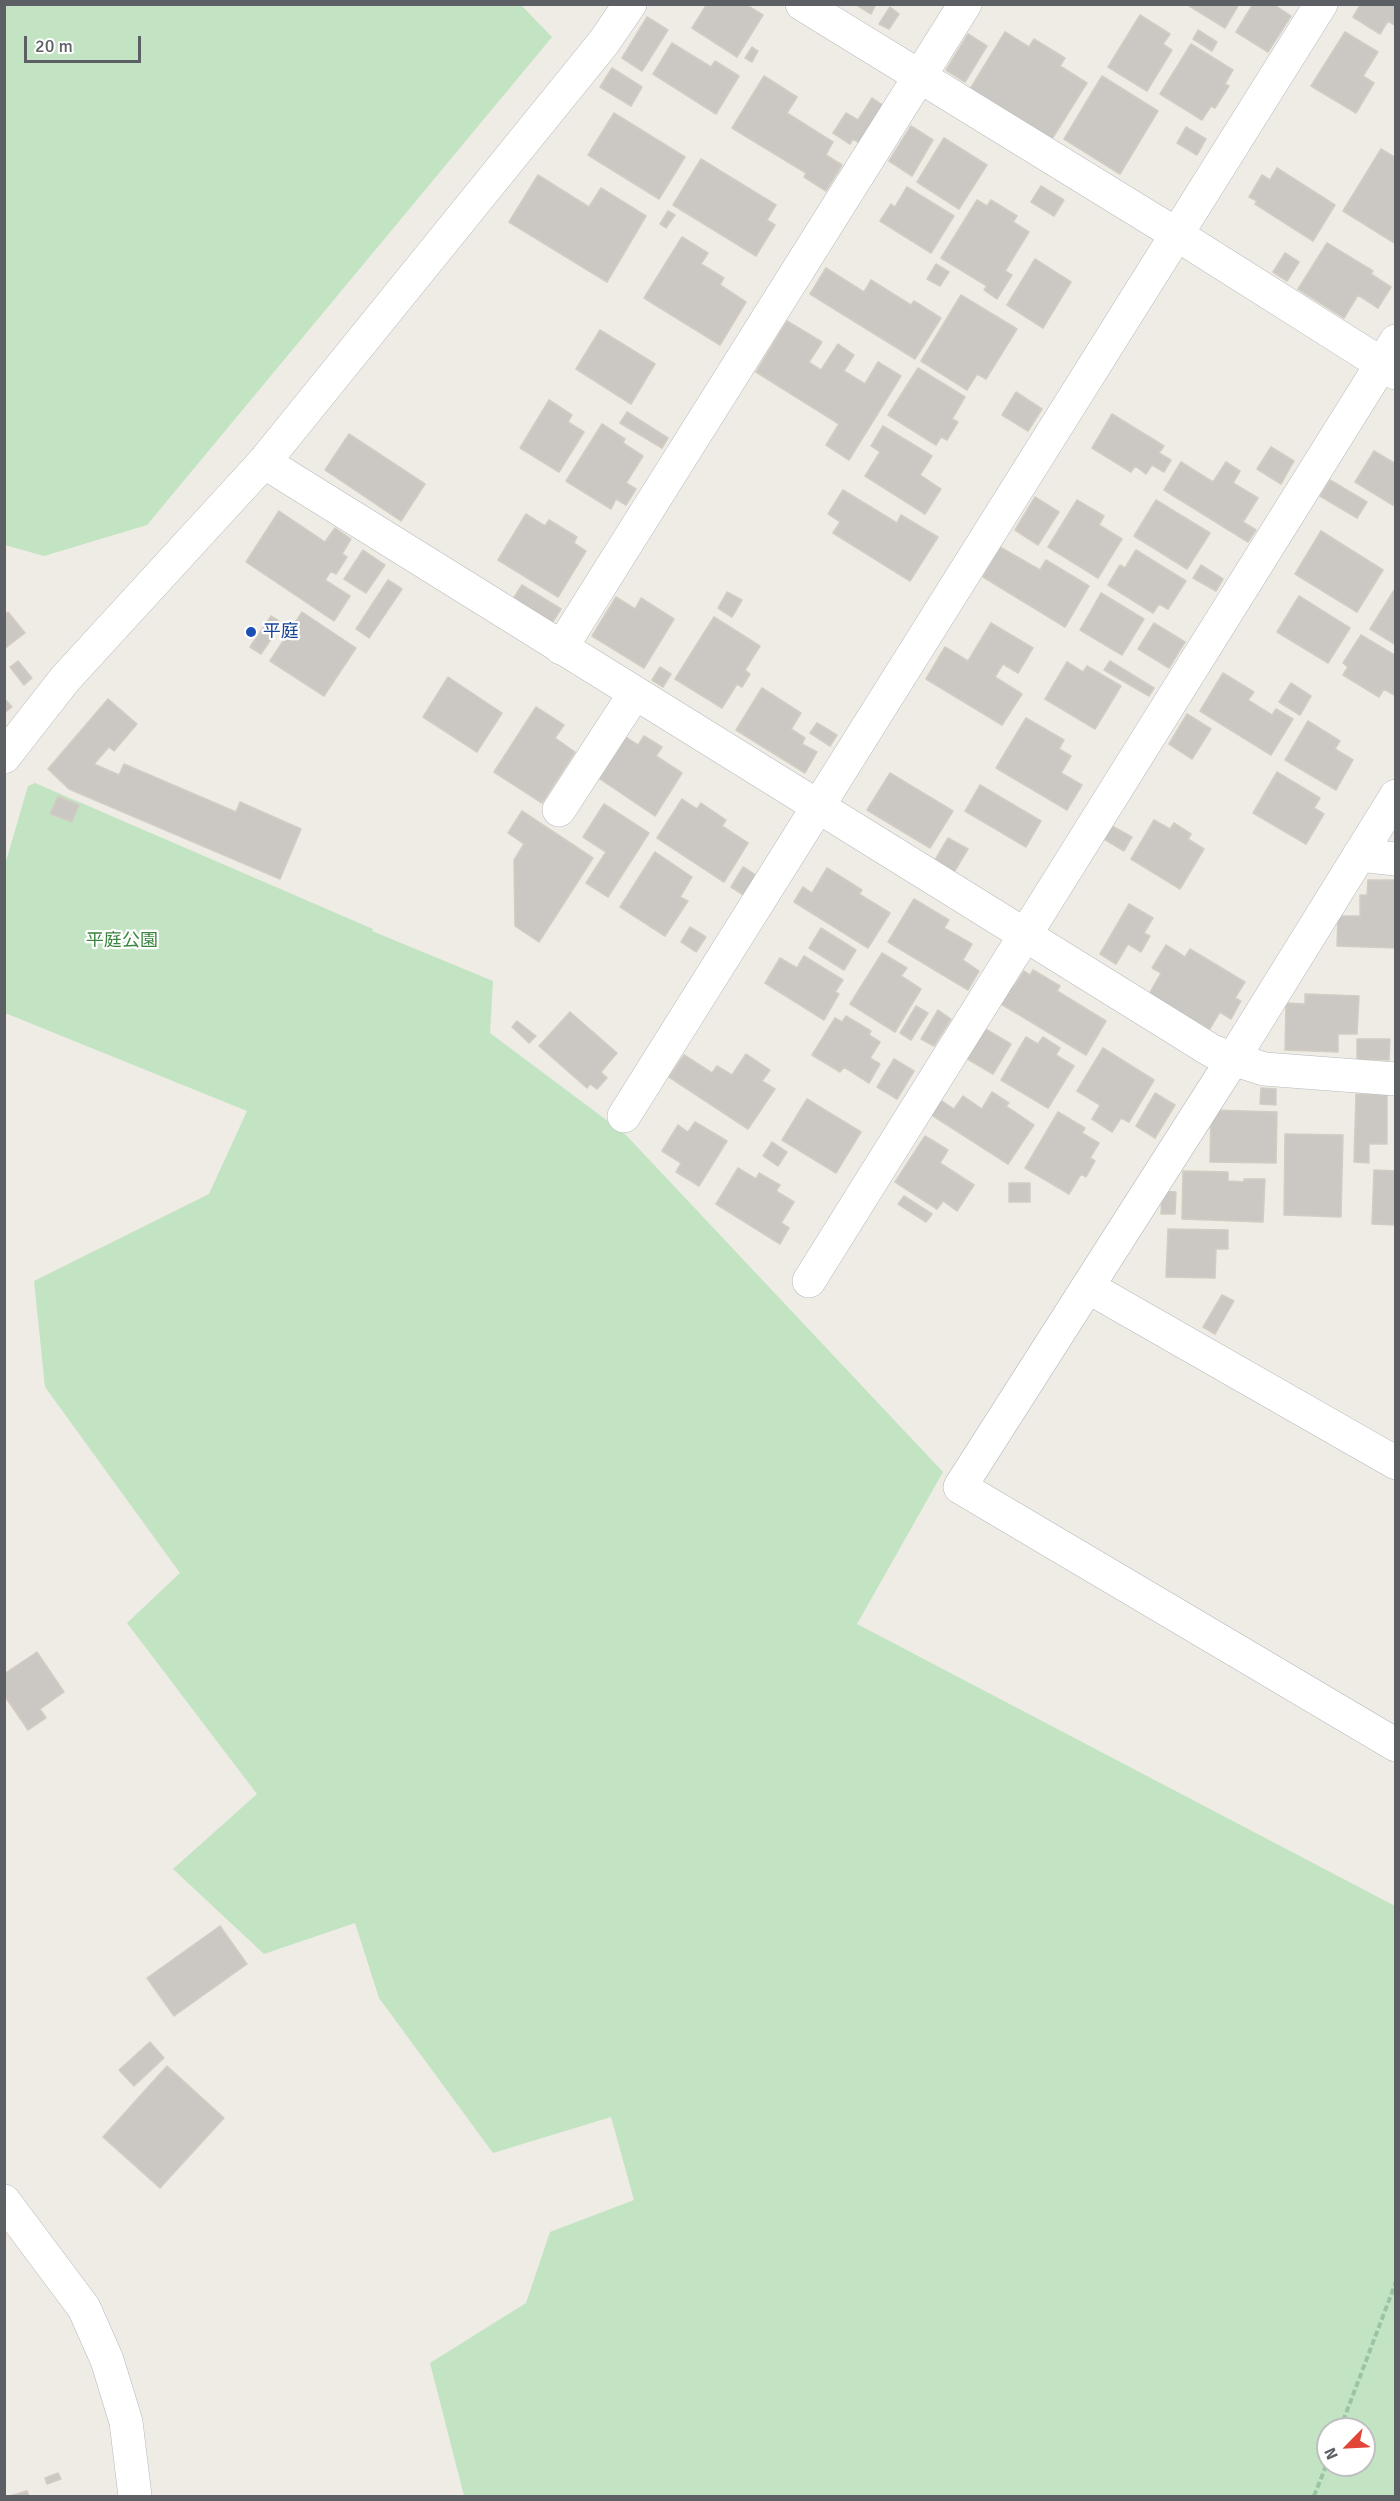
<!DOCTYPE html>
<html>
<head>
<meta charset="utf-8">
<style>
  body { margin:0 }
  #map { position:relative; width:1400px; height:2501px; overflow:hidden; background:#eeece4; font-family:Signika,sans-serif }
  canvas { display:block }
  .frame { position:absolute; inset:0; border:6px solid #5c5f64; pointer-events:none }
  .north { position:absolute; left:1316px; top:2417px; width:60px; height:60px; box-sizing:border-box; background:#fff; border:2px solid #bebfc1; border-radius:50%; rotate:246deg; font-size:16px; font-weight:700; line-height:24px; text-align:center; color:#5c5f64 }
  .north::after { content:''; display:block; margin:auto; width:21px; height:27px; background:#e04537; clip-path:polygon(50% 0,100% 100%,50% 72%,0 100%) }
  .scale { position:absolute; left:24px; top:36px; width:117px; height:27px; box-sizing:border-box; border:3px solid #5c5f64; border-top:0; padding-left:8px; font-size:18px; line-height:21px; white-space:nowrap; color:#5c5f64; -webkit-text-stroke:4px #fff; paint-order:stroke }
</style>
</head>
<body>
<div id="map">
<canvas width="1400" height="2501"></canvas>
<div class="frame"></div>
<div class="north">N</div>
<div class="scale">20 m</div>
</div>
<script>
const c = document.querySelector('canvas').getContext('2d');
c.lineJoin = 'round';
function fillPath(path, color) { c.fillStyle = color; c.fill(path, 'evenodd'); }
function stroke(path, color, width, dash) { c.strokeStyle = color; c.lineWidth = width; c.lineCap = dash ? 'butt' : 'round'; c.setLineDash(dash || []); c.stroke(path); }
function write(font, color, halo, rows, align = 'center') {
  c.font = font + ' Signika,"Noto Sans JP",sans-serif'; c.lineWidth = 4.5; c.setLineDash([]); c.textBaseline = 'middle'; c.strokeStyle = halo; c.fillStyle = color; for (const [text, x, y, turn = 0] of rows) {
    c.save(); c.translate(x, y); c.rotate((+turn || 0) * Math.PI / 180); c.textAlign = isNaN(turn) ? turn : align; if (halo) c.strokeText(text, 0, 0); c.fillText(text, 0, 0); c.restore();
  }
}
fillPath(new Path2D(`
  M4,5H521L552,37L147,525L44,556L5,545Z
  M35,783L373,929L372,931L493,981L490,1033L625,1134L943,1472L857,1624L1395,1906V2496H464L430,2363L526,2303L550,2232L634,2200L611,2117L493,2153L379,1998L355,1923L264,1954L173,1869L257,1794L127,1623L180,1573L45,1387L34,1281L209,1194L247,1111L5,1013L4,868L28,786ZM1328,2429H1364V2465H1328Z`), '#c2e4c2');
const building = new Path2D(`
  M707,4H745L763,15L737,57L692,28Z
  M855,4H876L871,14Z
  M1186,4H1239L1225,28Z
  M1253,4H1273L1291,16L1268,52L1236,32Z
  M1361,4H1396V26L1388,21L1380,34L1353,17Z
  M890,7L899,14L889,29L879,24Z
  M1140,15L1170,34L1163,44L1172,50L1147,91L1108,67Z
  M647,17L668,30L642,71L622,58Z
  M1198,30L1217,42L1212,51L1193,39Z
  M1005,32L1029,47L1034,39L1065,58L1060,66L1087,83L1052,139L970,89Z
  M1345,32L1378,52L1363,76L1374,83L1356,113L1311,86Z
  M968,34L987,46L965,82L946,70Z
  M672,43L711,67L715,61L739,76L716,114L653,74Z
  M1191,44L1233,70L1225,84L1229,86L1215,108L1211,106L1202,120L1160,94Z
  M752,47L758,51L752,62L745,58Z
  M612,68L642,87L631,106L600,87Z
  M764,76L797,97L787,113L833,142L826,155L842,165L826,191L804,177L806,173L732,128Z
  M1102,76L1158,111L1120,174L1064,139Z
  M872,98L884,106L861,144L853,139L850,144L833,133L846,113L858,120Z
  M614,113L685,157L659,199L588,155Z
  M911,126L933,140L912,176L889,161Z
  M1186,127L1206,139L1197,155L1177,143Z
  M944,138L987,165L959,209L917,182Z
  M1381,149L1396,158V244L1343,211Z
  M701,159L776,205L767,220L775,225L756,256L673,205Z
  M1277,168L1335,205L1313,241L1255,204L1257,201L1249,197L1262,175L1270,180Z
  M538,175L589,207L601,188L646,216L607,282L509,222Z
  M1041,186L1064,200L1054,216L1031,202Z
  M907,187L954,216L931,253L880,221L891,204L895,207Z
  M977,200L987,206L991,200L1017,216L1013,222L1029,232L1005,271L1012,275L997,299L984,290L987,286L941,258Z
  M668,211L675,215L666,228L660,224Z
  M682,237L708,253L701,264L724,278L720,285L746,302L720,345L644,298Z
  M1327,243L1373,271L1371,274L1391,287L1378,308L1358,295L1344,318L1298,289Z
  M1285,253L1299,262L1287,281L1273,272Z
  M1035,259L1071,282L1043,328L1007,305Z
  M936,264L949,272L940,286L927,279Z
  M826,268L864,292L871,280L911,305L914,301L941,318L915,359L810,294Z
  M961,295L1017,329L986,379L977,374L967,390L921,361Z
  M787,321L822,342L809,362L821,370L838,344L854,355L844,371L865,384L878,362L901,376L849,460L826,445L839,424L756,372Z
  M600,330L655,364L631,404L576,369Z
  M918,368L965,397L952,419L958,422L947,440L941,437L936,445L888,415Z
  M1016,392L1042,409L1028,431L1002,415Z
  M549,400L572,415L568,422L584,432L559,472L520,448Z
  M627,412L668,438L662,448L620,423Z
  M1112,414L1164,446L1159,453L1171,460L1164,472L1152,465L1146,474L1135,466L1131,472L1092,448Z
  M602,424L625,439L623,443L643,456L626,483L636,489L626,505L616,499L611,509L566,481Z
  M883,426L932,456L920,475L941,489L925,514L865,476L880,452L871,446Z
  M349,434L425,484L401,521L325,470Z
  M1271,447L1294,461L1281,484L1257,469Z
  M1374,451L1396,464V507L1355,482Z
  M1181,462L1213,482L1226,462L1240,471L1233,483L1258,498L1243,522L1256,530L1248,542L1164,490Z
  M1330,480L1367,502L1357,518L1320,496Z
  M843,490L897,523L901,515L938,537L910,581L833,533L840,522L828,514Z
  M1035,497L1059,512L1038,545L1015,530Z
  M1077,500L1104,516L1099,525L1122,539L1098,578L1048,547Z
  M1156,500L1210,533L1187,569L1134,536Z
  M279,511L325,542L335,528L351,539L342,554L347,557L336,574L331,571L325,580L350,596L334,621L246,562Z
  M526,514L545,526L549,520L577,537L574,543L586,551L558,597L498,560Z
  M1321,531L1383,570L1357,612L1295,574Z
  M1000,547L1040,570L1046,560L1089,586L1065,627L983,577Z
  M363,550L385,565L366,593L344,579Z
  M1136,550L1186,581L1168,609L1159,604L1153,613L1108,585L1120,565L1125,568Z
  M1201,565L1223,579L1216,591L1193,578Z
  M388,580L402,589L369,638L356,629Z
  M522,585L561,609L552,623L513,599Z
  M1396,587V645L1370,629Z
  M727,592L742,600L732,617L718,608Z
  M1101,593L1144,619L1122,655L1080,630Z
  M1299,596L1350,628L1328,663L1277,632Z
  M616,597L635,609L641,598L674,619L644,668L592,636Z
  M8,612L25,633L4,649V615Z
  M302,612L356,648L324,696L270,661Z
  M271,616L282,623L261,654L250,647Z
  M714,617L760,646L745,670L750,674L742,687L737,684L722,708L675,679Z
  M991,623L1033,648L1018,673L1003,664L995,677L1022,694L1002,725L926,679L945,647L968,661Z
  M1154,623L1185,642L1169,668L1138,649Z
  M1361,635L1396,656V696L1384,689L1379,697L1343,675L1348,667L1343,663Z
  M18,661L32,678L24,685L10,667Z
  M1110,661L1154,688L1149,696L1104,670Z
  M1067,662L1083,672L1087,666L1121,686L1095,729L1045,699Z
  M660,667L671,674L663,687L652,680Z
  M1223,673L1254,692L1248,700L1272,715L1276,709L1293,719L1271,755L1200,711Z
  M448,677L502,713L477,752L423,717Z
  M1291,683L1311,696L1300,715L1279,702Z
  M762,688L801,713L791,729L805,738L802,744L817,752L805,773L736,730Z
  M4,698L12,707L4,713Z
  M108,699L137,724L114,751L109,747L94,764L119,775L124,764L236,812L240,802L301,829L280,879L69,789L48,769Z
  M536,707L564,725L555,738L575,752L542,803L494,772Z
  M1187,714L1211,729L1192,759L1169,744Z
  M1026,718L1064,740L1059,749L1071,756L1061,773L1082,785L1067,810L996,768Z
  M1308,721L1340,741L1335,749L1353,760L1336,790L1285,760Z
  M817,723L837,735L830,746L810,733Z
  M623,735L638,745L644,736L662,747L656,756L682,773L655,816L597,777Z
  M1277,772L1320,798L1314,808L1324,814L1306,844L1253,813Z
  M890,773L953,811L930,848L867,810Z
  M980,785L1041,821L1026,847L965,811Z
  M58,796L79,805L72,822L50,814Z
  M682,799L697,809L701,803L726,820L722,826L748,843L724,882L657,838Z
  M604,804L649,833L608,897L586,883L606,852L583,837Z
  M522,811L593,858L539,942L515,926L514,860L524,844L508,833Z
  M1154,820L1170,829L1174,823L1191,834L1188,839L1204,849L1180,889L1131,859Z
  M1112,826L1132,837L1124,851L1104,839Z
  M948,838L968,849L954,872L935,860Z
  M655,852L692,877L680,897L688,901L665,936L620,907Z
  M743,867L757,876L745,896L731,887Z
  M827,868L862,890L859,894L890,913L868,948L794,902L803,887L812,893Z
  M1368,880H1396V948L1337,946L1338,916H1360V895H1367Z
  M914,899L949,920L944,928L972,944L963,960L979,971L968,990L888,942Z
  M1129,904L1153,918L1144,933L1150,936L1141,952L1128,944L1116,964L1100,954Z
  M690,927L706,937L696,952L681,942Z
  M821,928L856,950L844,970L809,948Z
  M1166,945L1185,957L1190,949L1245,982L1235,998L1241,1001L1231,1019L1220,1012L1209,1030L1149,994L1161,973L1152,968Z
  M882,953L907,968L901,976L921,989L895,1032L850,1004Z
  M804,956L843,980L835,992L839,994L824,1020L765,983L780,958L797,968Z
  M1033,970L1060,986L1057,991L1106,1021L1086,1055L996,1001L1008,980L1015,985L1024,971L1030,975Z
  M1305,994L1359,996L1357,1034H1338V1052L1285,1050L1286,1003L1305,1004Z
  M916,1006L928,1013L911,1040L900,1033Z
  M938,1010L951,1019L934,1046L921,1039Z
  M570,1012L617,1053L601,1072L607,1078L597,1089L590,1084L587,1088L539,1046Z
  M846,1016L871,1031L869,1035L880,1042L870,1058L880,1064L869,1083L844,1067L840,1072L812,1055L835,1018L842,1022Z
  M517,1021L536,1036L529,1043L512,1027Z
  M982,1027L1011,1044L993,1074L964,1057Z
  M1026,1037L1038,1044L1043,1037L1060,1048L1056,1055L1074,1066L1048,1108L1001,1080Z
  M1357,1039H1390L1389,1060L1357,1059Z
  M1103,1048L1154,1080L1129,1122L1121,1118L1112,1132L1092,1119L1100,1105L1077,1091Z
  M746,1054L770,1070L762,1081L775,1089L748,1129L669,1077L684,1055L712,1073L717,1066L732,1075Z
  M894,1059L914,1071L897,1099L877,1087Z
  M1261,1088L1276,1089V1105L1260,1104Z
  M992,1092L1009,1103L1006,1106L1034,1125L1008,1164L930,1114L939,1099L954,1109L963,1096L982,1109Z
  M1155,1093L1175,1105L1155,1138L1136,1126Z
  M1356,1094L1387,1095V1144H1369V1163L1354,1162Z
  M807,1099L861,1132L836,1173L782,1140Z
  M1211,1110L1277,1112L1276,1163L1210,1162Z
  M1058,1112L1085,1128L1082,1133L1099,1143L1090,1158L1095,1161L1086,1177L1081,1174L1069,1194L1025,1168Z
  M695,1122L727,1141L699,1186L676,1172L681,1163L662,1151L678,1125L688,1132Z
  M1285,1134L1343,1135L1341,1217L1284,1215Z
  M925,1136L948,1150L940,1163L974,1185L957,1211L943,1201L937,1209L895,1182Z
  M772,1142L787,1152L778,1166L763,1156Z
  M738,1168L756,1179L759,1173L780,1185L776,1191L794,1202L781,1223L789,1228L780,1244L716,1204Z
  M1374,1170L1396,1171V1225L1372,1224Z
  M1183,1171L1228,1172V1181L1244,1182V1179H1265L1263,1222L1182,1219Z
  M1009,1183H1030V1202H1009Z
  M1162,1191L1176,1192L1175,1214H1161Z
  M904,1196L932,1214L926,1222L898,1204Z
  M1168,1229L1228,1230V1249H1216L1215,1278L1166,1277Z
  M1222,1295L1234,1301L1215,1334L1203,1327Z
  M37,1652L64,1692L40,1709L46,1718L28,1730L4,1695V1674Z
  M220,1926L247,1964L174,2016L147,1978Z
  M150,2042L164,2058L134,2086L119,2070Z
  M167,2066L224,2118L160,2188L103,2137Z
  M58,2473L61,2479L47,2484L45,2478Z
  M27,2491L29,2496H10Z`);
fillPath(building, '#cbc8c3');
stroke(building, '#d2cdc3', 1.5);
const street = new Path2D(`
  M802,4L1176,234L1396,373
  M264,462C579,660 897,852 1212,1051L1233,1059L1396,796
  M561,648L965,4
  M559,810L635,693
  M1359,855L1396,859
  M1396,1079L1264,1069L1233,1059L960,1487L1396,1745
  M624,1116L1321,4
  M809,1281L1396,341
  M1088,1287L1396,1463`);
const secondary = new Path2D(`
  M4,757L65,679L264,462L604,42L630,4
  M4,2201L84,2308L107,2360L126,2422L135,2496`);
stroke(street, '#b6b9bd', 34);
stroke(secondary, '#b5b8bd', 34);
stroke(new Path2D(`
  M1340,2429L1396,2282
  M1314,2496L1328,2461`), '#9bc4a7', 4, [6, 3]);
stroke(street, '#fff', 33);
stroke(secondary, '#fff', 33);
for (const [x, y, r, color] of [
  [251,632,6,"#1a4fb4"]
]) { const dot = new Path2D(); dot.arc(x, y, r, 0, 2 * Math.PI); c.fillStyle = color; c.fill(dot); stroke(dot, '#fff', 2); }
write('18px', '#164399', '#fff', [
  ["平庭",263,632]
], 'left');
write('18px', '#3a853e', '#fff', [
  ["平庭公園",122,941]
]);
</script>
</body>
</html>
